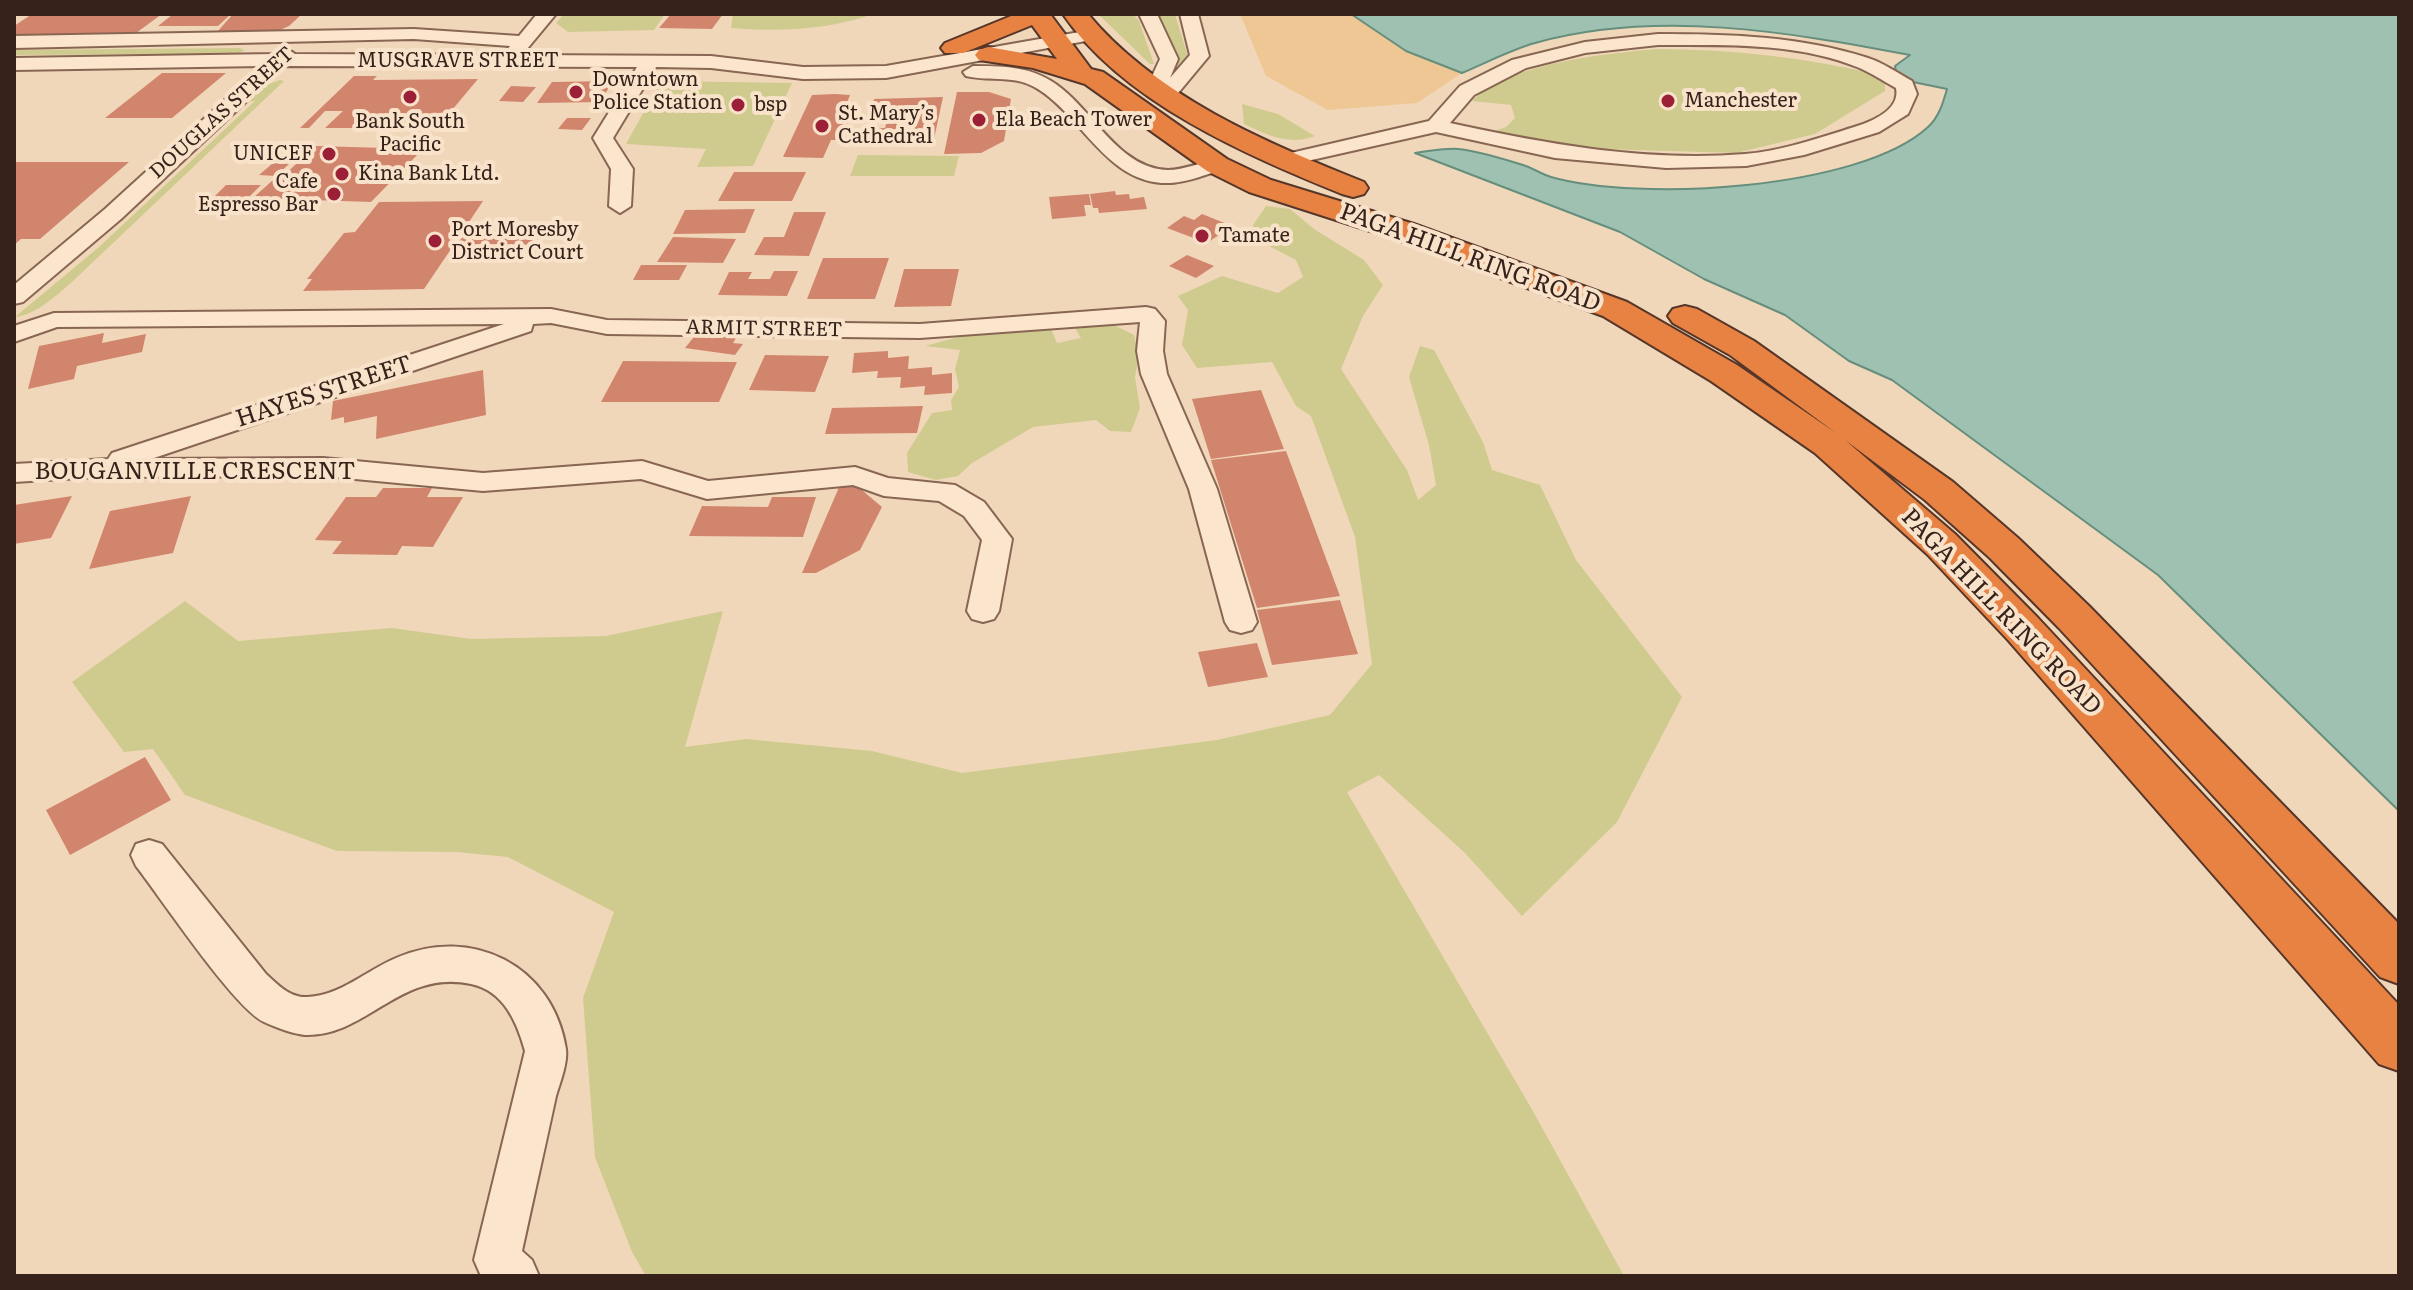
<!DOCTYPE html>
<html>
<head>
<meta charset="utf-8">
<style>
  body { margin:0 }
  #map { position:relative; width:2413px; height:1290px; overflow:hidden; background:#f1d7ba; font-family:Literata,serif }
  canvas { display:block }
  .frame { position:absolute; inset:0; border:16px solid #36221a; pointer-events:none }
</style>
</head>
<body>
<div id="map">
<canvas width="2413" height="1290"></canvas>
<div class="frame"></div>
</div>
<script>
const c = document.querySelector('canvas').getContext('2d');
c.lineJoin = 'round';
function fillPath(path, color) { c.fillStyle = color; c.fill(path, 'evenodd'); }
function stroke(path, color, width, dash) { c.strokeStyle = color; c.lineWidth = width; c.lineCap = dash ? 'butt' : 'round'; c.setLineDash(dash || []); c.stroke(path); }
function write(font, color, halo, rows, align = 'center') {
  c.font = font + ' Literata,serif'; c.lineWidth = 8; c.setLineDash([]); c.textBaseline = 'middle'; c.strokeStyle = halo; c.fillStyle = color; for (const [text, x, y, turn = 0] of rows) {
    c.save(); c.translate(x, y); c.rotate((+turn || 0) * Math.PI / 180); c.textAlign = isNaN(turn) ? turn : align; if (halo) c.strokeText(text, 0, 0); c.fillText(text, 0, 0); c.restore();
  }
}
fillPath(new Path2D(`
  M564,14H665L654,30L568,32L556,23Z
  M733,14H873C829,30 777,32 731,28Z
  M1098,14H1133L1139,21L1154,64H1150Z
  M1157,14H1175L1188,57L1185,63L1177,66Z
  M239,48L245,50L237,54L14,55V50Z
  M1656,49C1734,49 1808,58 1885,76V91L1815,134L1736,153L1566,148L1495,131L1506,127L1515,118L1511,105L1472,101C1510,63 1603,54 1656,49Z
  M280,80L284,81L73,281C57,295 36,315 15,317L99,247L255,101L245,102L266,85Z
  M661,81L792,83L753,166L697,167L706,149L626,144Z
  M1242,104L1278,114L1315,136C1289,146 1267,135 1244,124Z
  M858,155L959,156L954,176H850Z
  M1266,206L1290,209L1314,229L1364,260L1383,285L1363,316L1341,369L1407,470L1418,500L1436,485L1429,445L1409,377L1420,346L1434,350L1483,442L1492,470L1540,485L1576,560L1682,697L1617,822L1522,916L1465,853L1379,775L1347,792L1534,1113L1624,1276H646L632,1252L595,1157L583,998L614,912L508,857L456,852L337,851L185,795L153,749L124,752L72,682L185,601L238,641L392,628L471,639L606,636L723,611L685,747L746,739L872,751L962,773L1217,740L1330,715L1372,664L1355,537L1311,416L1296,406L1272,362L1197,368L1182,345L1188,310L1178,296L1222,276L1278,293L1303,277L1296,260L1257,240L1253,225Z
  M1089,320L1114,325L1134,335L1139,356L1135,377L1140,408L1131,432L1110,431L1096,420L1033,427L972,463L958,476L936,480L908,472L907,453L932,413L952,410L951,400L959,387L955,369L960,350L925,346L966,335L1051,329L1057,343L1081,338L1071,322Z`), '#cfcb8e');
fillPath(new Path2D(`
  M1240,14H1351L1406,51L1462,73L1417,103L1328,110L1266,76Z`), '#efc794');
const water = new Path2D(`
  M1351,14H2399V811L2158,575L1892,380L1849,361L1785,315L1704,279L1620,232L1415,153C1429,151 1444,148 1458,149C1479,151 1503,159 1523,165C1533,168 1541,174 1551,177C1638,202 1860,190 1928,127C1939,117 1943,103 1947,89L1913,82L1896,73L1895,66L1910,55C1789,32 1656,9 1535,43C1510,50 1486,63 1462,73L1406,51Z`);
fillPath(water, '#9fc1b1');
stroke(water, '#668e7d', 2);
fillPath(new Path2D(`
  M32,14H162L132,36H14V26Z
  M231,14L218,26H158L172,15Z
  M233,14H302L289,26L278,31L217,32Z
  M671,14H723L712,29L659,28Z
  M162,73H226L172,118H105Z
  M354,76H377L373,80L478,79L437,128H325L343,111H325L309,128H300Z
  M613,81L600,102L537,103L552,82Z
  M511,86L536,87L523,102L499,101Z
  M957,92H989L1011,99L1004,141L981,153L944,154Z
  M835,94L850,95L843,113H852L841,140H831L823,158L783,157L812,95Z
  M943,97L934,139L867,140L871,128H885L887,121L868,122L874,99Z
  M567,118H591L582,130L558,129Z
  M309,147L315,146L423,149L371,202L253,198L274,179H280L296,164H289Z
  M14,162H129L40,239H21L14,245Z
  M273,163L289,164L276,176L259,175Z
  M734,172H806L792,201H718Z
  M226,185H261L232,214L196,215Z
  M1115,191L1116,195L1129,194L1130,199L1144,197L1147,209L1099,213L1098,208H1093L1090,194Z
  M1089,194L1091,205H1084L1086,216L1052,219L1049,197Z
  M483,201L469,222H484L476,233L538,232L528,248L451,249L424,289L303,291L312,279H307L344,233L355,232L379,202Z
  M755,209L745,233L673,234L685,210Z
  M794,212H826L809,256L754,255L764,237H784Z
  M1202,214L1232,226L1207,243L1167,228L1184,216L1194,220Z
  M673,237L736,239L723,263L657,262Z
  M1187,255L1214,266L1196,278L1169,266Z
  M823,258H889L875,299H807Z
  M641,265H687L679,280H633Z
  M904,269H959L951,306L894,307Z
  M774,271H798L787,296L718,295L729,272H752L748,279H770Z
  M104,333L102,343L146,334L142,352L77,366L74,379L28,389L39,346Z
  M697,333L736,338L733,343L743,344L735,355L685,348Z
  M888,351V358L909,356L908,369L932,367V375L952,373V393L924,395L925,386L900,388L901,377L877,378L878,371L852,373L854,353Z
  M765,355L829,356L815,392L749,390Z
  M623,361L737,362L719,402H601Z
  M483,370L486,415L376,439L377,416L344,423V417L331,420L333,401Z
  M1261,390L1284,449L1211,459L1192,399Z
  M923,406L917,433L825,434L832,408Z
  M1286,451L1340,596L1257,608L1211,460Z
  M840,485L857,486L882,507L860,550L816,573H802Z
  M383,488H432L427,497H463L433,547L402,546L397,555L332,554L342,541L315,540L346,497H376Z
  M72,496L51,538L14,544V505Z
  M191,496L173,553L89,569L110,511Z
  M772,497H816L803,537L689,536L702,506L768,507Z
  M1340,600L1358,654L1272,665L1257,610Z
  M1257,643L1268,677L1208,687L1198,652Z
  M145,757L171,800L70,855L46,810Z`), '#d2856d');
const minor = new Path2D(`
  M537,14H556L522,55L711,56L803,67L886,66L1091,30L1100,35L1091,40L886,78L803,79L711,68L656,67L613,138L633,169L631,206L620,213L609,206L611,169L593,138L637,67L284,66L121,219L23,302L14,304V285L105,209L262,66L14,70V58L275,54L286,48L295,54L503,55L510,46L414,39L14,48V36L414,29L519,36Z
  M1139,14H1157L1178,59L1170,78L1190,55L1180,14H1198L1209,56L1174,98H1160L1158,93L1147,87L1160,59Z
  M1658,34C1729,34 1800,36 1868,58C1883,63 1898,73 1912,81L1917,94L1908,114L1879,132L1804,155L1746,166L1666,168L1555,158L1436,132L1285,166L1274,160L1278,156L1429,121L1460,86L1512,60L1585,42ZM1658,45C1723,45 1796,42 1857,67C1870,72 1883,81 1896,88C1901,111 1868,123 1851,128C1816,139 1781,151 1745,154C1645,162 1547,144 1450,123L1474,95L1526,68L1585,53Z
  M973,66C1001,66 1027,66 1051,81C1091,105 1117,169 1168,170C1184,170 1202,162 1217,159L1228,165L1224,169C1207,174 1189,182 1171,183C1108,186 1083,117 1038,89C1014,74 992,82 966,76L963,72Z
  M1146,307L1155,309L1165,321L1163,351L1167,374L1217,489L1257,622L1252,630L1241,633L1230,630L1225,622L1189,489L1141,374L1137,351L1140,322L920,338L607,334L551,323L533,324L531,331L151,459L323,458L483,473L642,461L708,481L855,467L888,478L955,485L984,502L1012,539L999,611L994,619L983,622L972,619L967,611L982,540L964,516L939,501L884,496L853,485L707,499L641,479L483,491L323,476L96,477L14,482V464L108,459L112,453L504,324L57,327L14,342V326L54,313L551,309L607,320L920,324Z
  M149,840L162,844L266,974C278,985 290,998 307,997C340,996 367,970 396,958C471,925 553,965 566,1049C568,1062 560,1083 556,1096C545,1148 533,1199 522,1251L532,1260L539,1276H481L474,1260L525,1051C517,1022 504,991 471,984C400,969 367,1037 305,1035C293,1034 275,1027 264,1022C234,1008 161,898 136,866L131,855L136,844Z`);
const highway = new Path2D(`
  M1016,14H1050L1091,69L1103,72L1227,159L1271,180L1414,224L1627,302L1737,365L1836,433L1730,355L1673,323L1668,316L1673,309L1685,306L1697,309L1754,341L1953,482L2018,538L2089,606L2399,924V984L2380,977L2059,628L1990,558L1925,500L1845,440L1955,534L2038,618L2399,1005V1071L2379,1064L2008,640L1927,554L1815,453L1711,381L1603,316L1392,238L1249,192L1207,171L1085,84L1033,68L979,60L975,55L979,50L988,47L1057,59L1032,25L963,53H945L941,48L945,43Z
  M1063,14H1088C1156,96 1266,143 1364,182L1368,188L1364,194L1353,197L1342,194C1246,155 1123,102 1063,14Z`);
stroke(minor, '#886653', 4);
stroke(highway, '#553629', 4);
fillPath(minor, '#fbe6cd');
fillPath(highway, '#e88242');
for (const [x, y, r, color] of [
  [576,92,8,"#9b1f36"],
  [410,97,8,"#9b1f36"],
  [1668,101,8,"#9b1f36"],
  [738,105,8,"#9b1f36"],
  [979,120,8,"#9b1f36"],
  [822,126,8,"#9b1f36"],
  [329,154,8,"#9b1f36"],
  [342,174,8,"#9b1f36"],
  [334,194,8,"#9b1f36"],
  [1202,236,8,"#9b1f36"],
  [435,241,8,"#9b1f36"]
]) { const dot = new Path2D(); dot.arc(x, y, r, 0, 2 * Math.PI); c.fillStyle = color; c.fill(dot); stroke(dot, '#f8e2ca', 3); }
write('20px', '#36221a', '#f8e2ca', [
  ["MUSGRAVE STREET",458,61],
  ["DOUGLAS STREET",222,113,-42],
  ["ARMIT STREET",764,329,1]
]);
write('20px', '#36221a', '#f8e2ca', [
  ["Downtown",592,80],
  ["Police Station",592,103],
  ["Manchester",1684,101],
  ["bsp",754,105],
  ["St. Mary’s",838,114],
  ["Cathedral",838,137],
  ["Ela Beach Tower",995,120],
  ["Bank South",410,122,"center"],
  ["Pacific",410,145,"center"],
  ["UNICEF",313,154,"right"],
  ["Kina Bank Ltd.",358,174],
  ["Cafe",318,182,"right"],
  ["Espresso Bar",318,205,"right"],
  ["Port Moresby",451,230],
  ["District Court",451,253],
  ["Tamate",1218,236]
], 'left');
write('24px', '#36221a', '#f8e2ca', [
  ["PAGA HILL RING ROAD",1470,258,20],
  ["HAYES STREET",324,392,-18],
  ["BOUGANVILLE CRESCENT",195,472],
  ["PAGA HILL RING ROAD",2001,612,46]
]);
</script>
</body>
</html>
